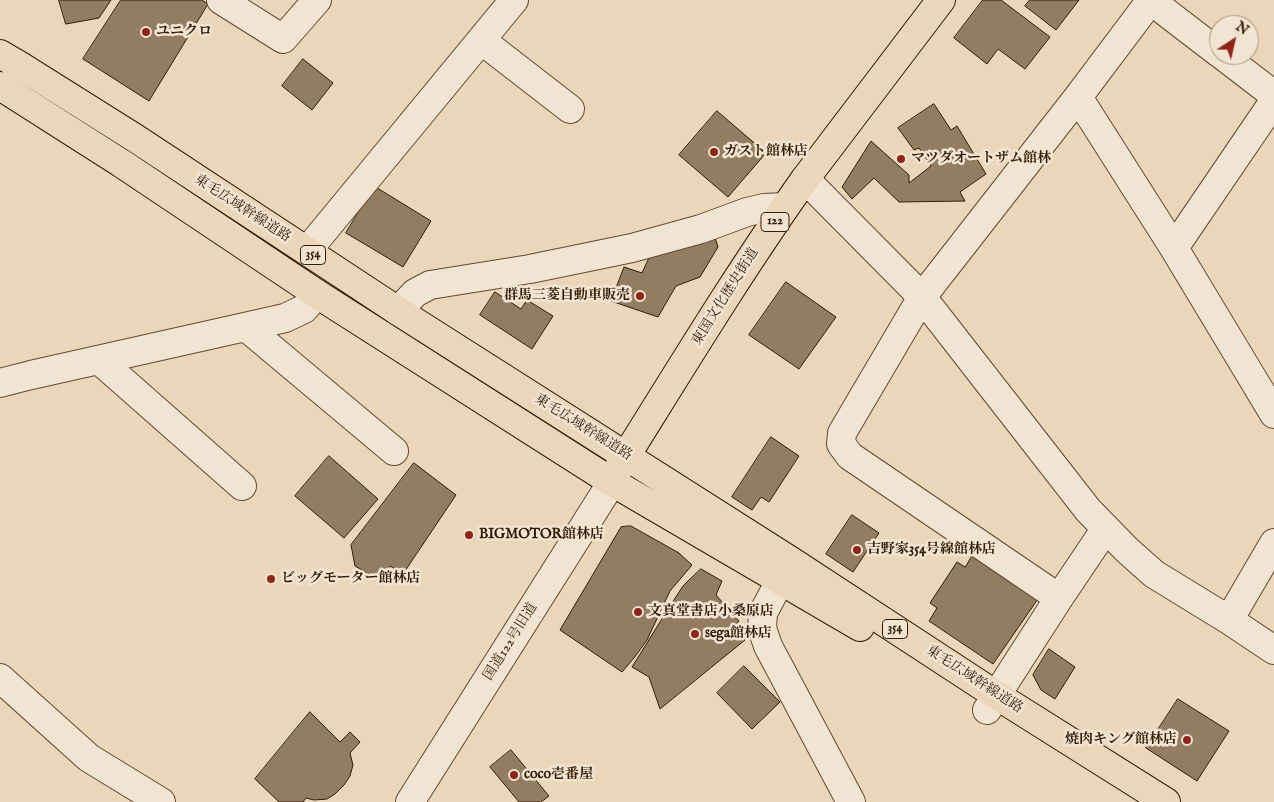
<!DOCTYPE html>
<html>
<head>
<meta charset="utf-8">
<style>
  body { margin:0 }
  #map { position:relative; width:1274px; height:802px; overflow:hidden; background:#ebd6b9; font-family:"IM FELL English",serif }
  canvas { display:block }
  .north { position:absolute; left:1209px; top:15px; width:50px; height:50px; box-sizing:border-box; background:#f2e4d2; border:1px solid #a69480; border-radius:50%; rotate:35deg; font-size:14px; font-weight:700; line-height:20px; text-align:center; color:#331c04 }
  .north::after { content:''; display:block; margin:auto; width:18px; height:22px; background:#8f2418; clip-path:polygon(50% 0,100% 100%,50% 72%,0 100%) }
</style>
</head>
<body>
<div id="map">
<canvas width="1274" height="802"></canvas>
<div class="north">N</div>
</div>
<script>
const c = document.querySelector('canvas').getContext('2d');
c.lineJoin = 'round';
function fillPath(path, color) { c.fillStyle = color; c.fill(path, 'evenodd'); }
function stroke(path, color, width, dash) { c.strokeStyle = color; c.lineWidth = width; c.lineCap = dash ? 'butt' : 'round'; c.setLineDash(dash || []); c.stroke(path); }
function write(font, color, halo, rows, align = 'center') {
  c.font = font + ' "IM FELL English","Noto Serif JP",serif'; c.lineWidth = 5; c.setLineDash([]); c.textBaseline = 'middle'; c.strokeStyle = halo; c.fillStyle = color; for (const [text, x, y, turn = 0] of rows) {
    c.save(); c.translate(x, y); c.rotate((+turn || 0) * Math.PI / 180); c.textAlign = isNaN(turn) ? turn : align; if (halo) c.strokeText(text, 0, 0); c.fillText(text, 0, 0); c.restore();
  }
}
const building = new Path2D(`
  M59,0H111L99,18L66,24Z
  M121,0H202L208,4L149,101L83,59Z
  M983,0H1001L1050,37L1025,69L998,49L987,64L954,38Z
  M1030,0H1079L1056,30L1025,6Z
  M303,59L333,83L312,110L282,86Z
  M934,104L951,130L957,126L986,174L960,192L965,201L899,202L874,178L852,199L842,187L871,141L909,175V183L931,166L919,148L914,150L898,128Z
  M717,111L766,153L728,197L679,155Z
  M374,186L431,221L403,267L346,233Z
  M714,234L718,247L700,277L676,286L658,317L611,301L624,267L642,273L652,251Z
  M786,282L836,317L799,369L749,335Z
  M495,292L521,309L527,300L553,316L532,349L480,315Z
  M771,437L799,456L769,502L761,497L752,510L732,497Z
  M329,456L378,499L344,538L295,496Z
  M414,463L456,495L403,574L390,566L380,581L355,566L351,545Z
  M852,515L879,533L853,572L826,554Z
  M631,526L679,553L692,565L670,591L647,640L634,658L622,672L560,630L621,527Z
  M975,551L1040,596L993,664L929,621L937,608L930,603L957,562L965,567Z
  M701,569L722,581L716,595L739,621L732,629L745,640L660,709L649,677L632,667L668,609L683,586Z
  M1049,649L1075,667L1055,699L1041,690L1033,675Z
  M744,666L780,702L752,729L717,693Z
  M1178,699L1229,731L1197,781L1146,748Z
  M310,712L340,742L350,732L360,742L350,753L353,765L350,776L344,785L335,794L327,799L314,800L306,798L303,802H279L255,779Z
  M511,750L549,796L541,802H519L490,767Z`);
fillPath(building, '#937d62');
stroke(building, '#331c04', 1);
const minor = new Path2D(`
  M221,0L283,39L317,0
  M1150,0L1219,53
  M481,40L570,109
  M1222,55L1274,95
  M1078,97L1174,248L1274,414
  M805,179L922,297L1088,510L1127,550L1154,574L1229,620L1274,650
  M1174,248L1274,101
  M307,251L514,0
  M398,311L415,293L430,285L530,269L632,248L701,229L747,212L764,208L785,207
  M246,327L394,451
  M99,360L242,486
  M0,383L31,375L285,318L304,309L317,294
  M780,581L763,613L762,628L768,646L851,802
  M1059,598L850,456L841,444L842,433L922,297L1078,97L1151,0
  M1229,620L1274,543
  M0,678L89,758L161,802
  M987,710L1059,598L1098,540L1107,531
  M410,802L612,482`);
const highway = new Path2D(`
  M0,54L22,67L135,138L398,311L791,561L996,695L1166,802
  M0,86L121,163L317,294L612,482L860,627
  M617,471L626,456C684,363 741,269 805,179L941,0`);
stroke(minor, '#614a31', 30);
stroke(highway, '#331c04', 30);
stroke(minor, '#f2e4d2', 28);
stroke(highway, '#ebd6b9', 28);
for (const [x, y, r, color] of [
  [146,32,5,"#8f2418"],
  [714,152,5,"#8f2418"],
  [901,159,5,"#8f2418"],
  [640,296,5,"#8f2418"],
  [469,535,5,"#8f2418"],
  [857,550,5,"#8f2418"],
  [271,579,5,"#8f2418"],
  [638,612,5,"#8f2418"],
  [695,634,5,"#8f2418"],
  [1187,740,5,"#8f2418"],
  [514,775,5,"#8f2418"]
]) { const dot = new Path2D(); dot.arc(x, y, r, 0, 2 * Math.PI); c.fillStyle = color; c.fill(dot); stroke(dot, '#f2e4d2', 2); }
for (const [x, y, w] of [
  [775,222,28],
  [313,255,25],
  [895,629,25]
]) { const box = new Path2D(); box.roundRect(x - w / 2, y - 9.5, w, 19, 4); c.fillStyle = '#f2e4d2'; c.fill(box); stroke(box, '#331c04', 1); }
write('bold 12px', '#331c04', null, [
  ["122",775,222],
  ["354",313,255],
  ["354",895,629]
]);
write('bold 14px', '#331c04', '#f2e4d2', [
  ["ユニクロ",156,32],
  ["ガスト館林店",724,152],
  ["マツダオートザム館林",911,159],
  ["群馬三菱自動車販売",630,296,"right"],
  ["BIGMOTOR館林店",479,535],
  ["吉野家354号線館林店",867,550],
  ["ビッグモーター館林店",281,579],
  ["文真堂書店小桑原店",648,612],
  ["sega館林店",705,634],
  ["焼肉キング館林店",1177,740,"right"],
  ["coco壱番屋",524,775]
], 'left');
write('14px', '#331c04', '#f2e4d2', [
  ["東毛広域幹線道路",242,209,33],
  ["東国文化歴史街道",726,297,-58],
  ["東毛広域幹線道路",583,428,32],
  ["国道122号旧道",511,642,-58],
  ["東毛広域幹線道路",974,680,33]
]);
</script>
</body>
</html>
